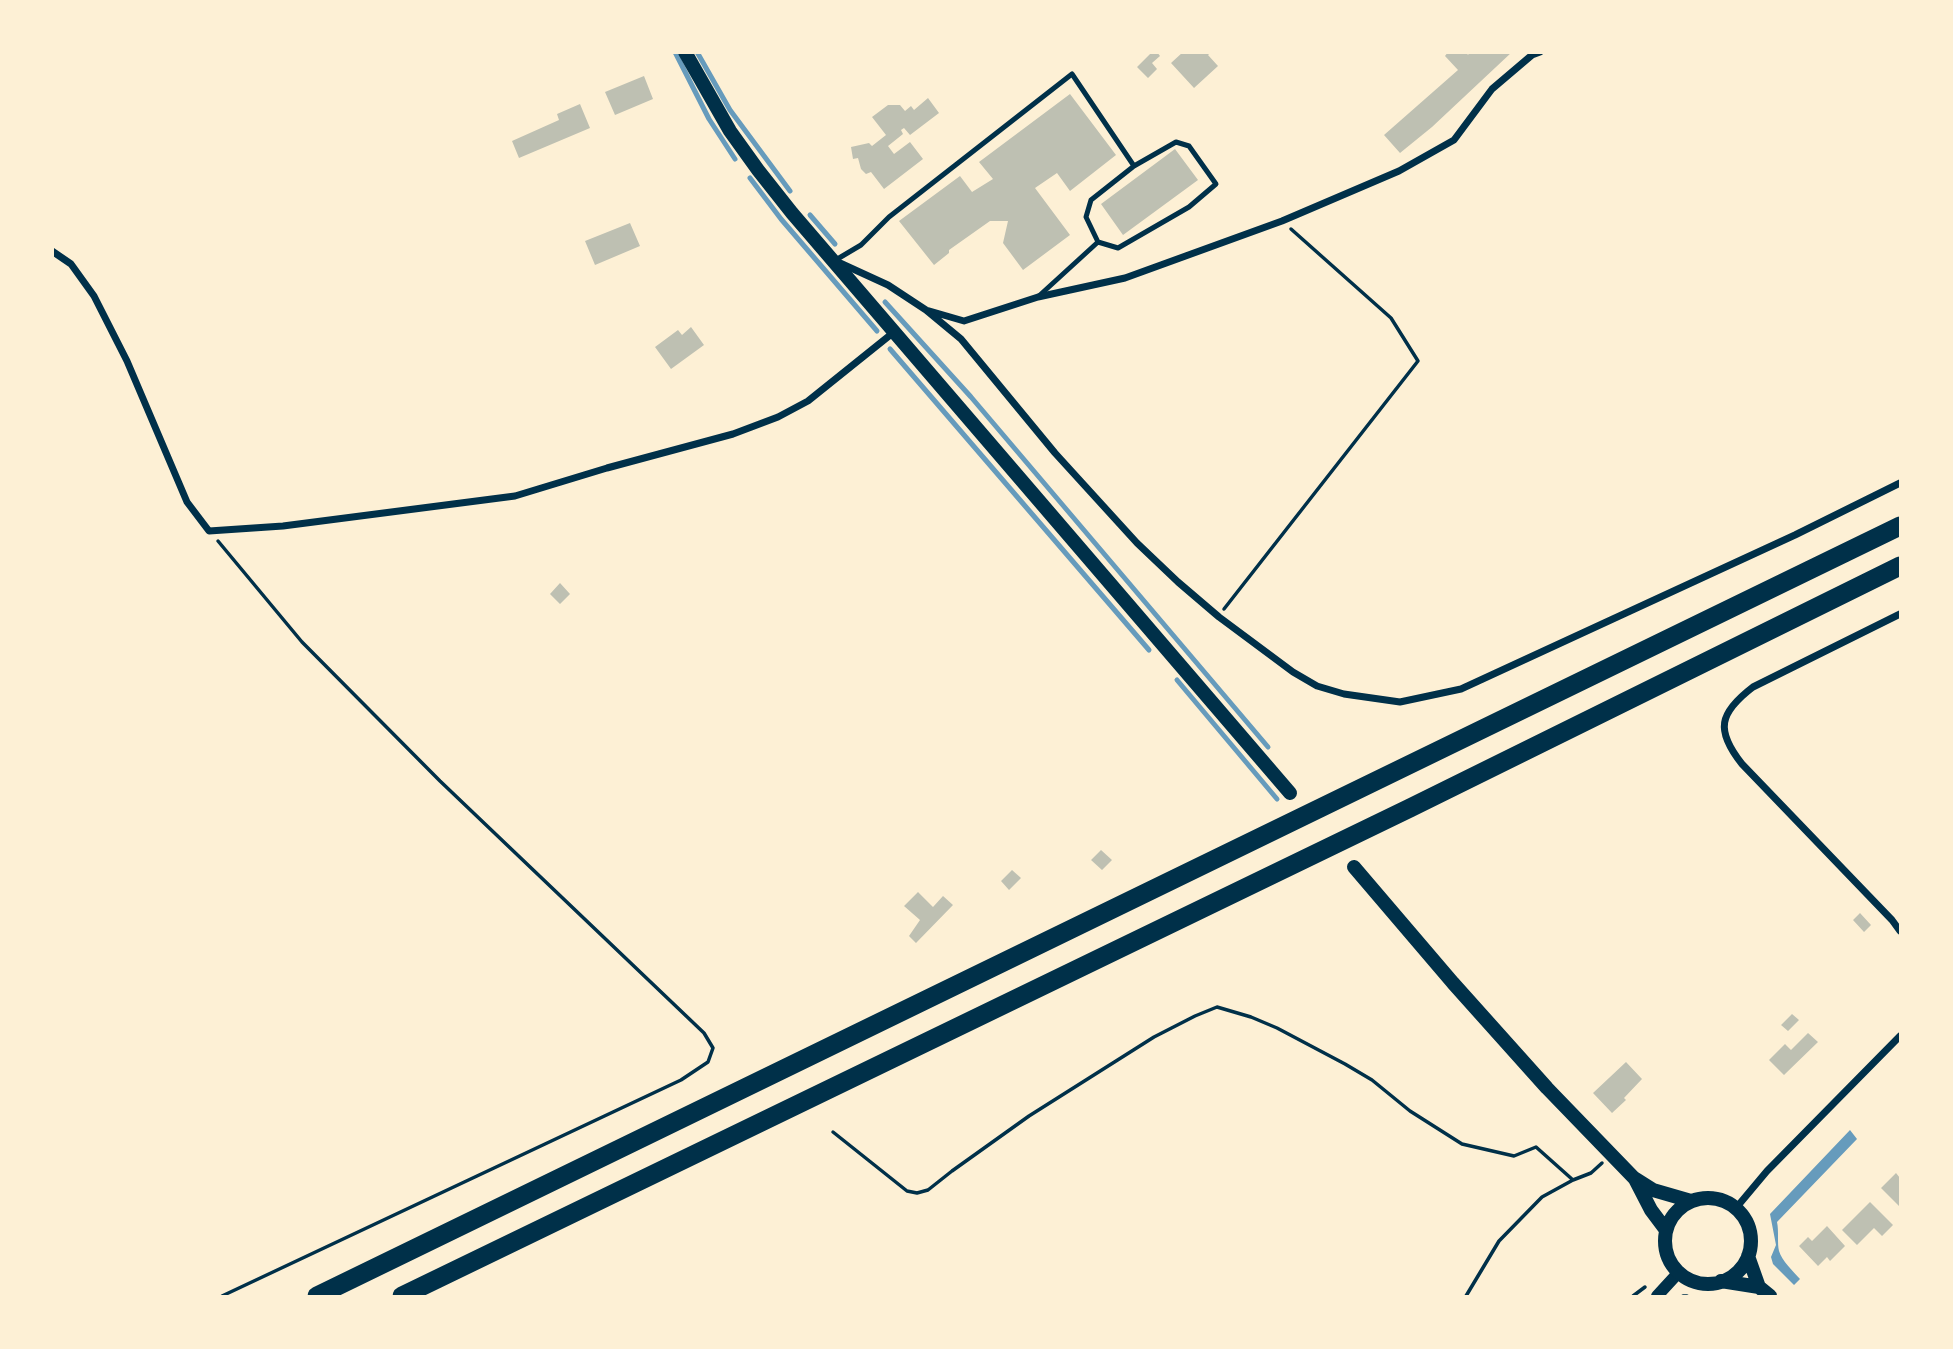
<!DOCTYPE html>
<html>
<head>
<meta charset="utf-8">
<style>
  body { margin:0 }
  #map { position:relative; width:1953px; height:1349px; overflow:hidden; background:#fdf0d5; font-family:Helvetica,sans-serif }
  canvas { display:block }
  .frame { position:absolute; inset:0; border:54px solid #fdf0d5; pointer-events:none }
</style>
</head>
<body>
<div id="map">
<canvas width="1953" height="1349"></canvas>
<div class="frame"></div>
</div>
<script>
const c = document.querySelector('canvas').getContext('2d');
c.lineJoin = 'round';
function fillPath(path, color) { c.fillStyle = color; c.fill(path, 'evenodd'); }
function stroke(path, color, width, dash) { c.strokeStyle = color; c.lineWidth = width; c.lineCap = dash ? 'butt' : 'round'; c.setLineDash(dash || []); c.stroke(path); }
fillPath(new Path2D(`
  M1850,1130L1857,1139L1777,1222C1779,1231 1777,1244 1779,1251C1782,1261 1793,1271 1800,1279L1794,1285L1773,1264L1771,1257L1776,1245L1770,1214Z`), '#669bbc');
stroke(new Path2D(`
  M675,52L709,119L735,159
  M697,52L730,110L790,191
  M750,178L781,219L877,331
  M810,215L835,244
  M885,302L971,397L1268,747
  M890,349L1149,650
  M1177,680L1277,799`), '#669bbc', 5);
fillPath(new Path2D(`
  M1152,52H1157L1160,56L1152,63L1157,69L1148,78L1137,67Z
  M1183,52H1211L1208,55L1218,66L1194,88L1171,63Z
  M1448,52H1466L1468,55L1470,52H1512L1432,127L1400,153L1384,135L1458,70L1445,56Z
  M644,76L653,99L615,115L605,92Z
  M1070,94L1116,155L1070,191L1057,173L1035,188L1070,235L1023,270L1003,243L1008,221H990L949,250V253L934,265L899,221L960,176L972,192L993,179L979,162Z
  M928,98L939,113L910,135L904,128L901,130L903,134L888,146L894,154L910,142L923,159L884,189L871,172L866,174L861,169L858,158L853,159L851,147L869,143L872,146L886,135L872,117L888,105H900L905,111L911,106L914,110Z
  M580,104L590,128L519,158L512,141L559,120L557,114Z
  M1175,149L1198,180L1123,235L1101,204Z
  M630,223L640,246L595,265L585,241Z
  M691,327L704,345L671,369L655,347L678,330L682,335Z
  M560,583L570,594L560,604L550,594Z
  M1101,850L1112,860L1102,870L1091,860Z
  M1012,870L1021,878L1009,890L1001,881Z
  M918,892L933,907L943,896L953,905L916,943L909,936L920,920L904,906Z
  M1860,913L1871,925L1864,932L1853,920Z
  M1792,1014L1799,1020L1788,1031L1781,1025Z
  M1808,1033L1818,1042L1784,1075L1769,1060L1785,1044L1791,1050Z
  M1626,1062L1642,1079L1624,1098L1626,1100L1612,1113L1593,1093Z
  M1896,1173L1900,1178V1207L1881,1188Z
  M1870,1202L1893,1225L1882,1236L1874,1228L1857,1245L1842,1230Z
  M1827,1226L1845,1246L1830,1261L1827,1257L1818,1266L1799,1246L1808,1237L1812,1241Z`), '#bec0b2');
stroke(new Path2D(`
  M218,541L302,642L440,781L704,1033L713,1048L708,1062L681,1080L222,1296
  M1224,609L1418,361L1391,318L1291,229
  M833,1132L907,1191L917,1193L928,1190L952,1171L1029,1116L1154,1037L1195,1016L1217,1007L1251,1017L1277,1028L1345,1064L1372,1080L1410,1111L1462,1144L1514,1156L1536,1147L1573,1180L1591,1173L1602,1163
  M1466,1296L1499,1241L1542,1197L1573,1180
  M1633,1296L1645,1287
  M1683,1296H1687`), '#003049', 3.5);
stroke(new Path2D(`
  M834,261L861,245L889,217L1072,74L1134,166L1176,142L1189,146L1216,184L1189,207L1118,248L1098,242L1086,217L1091,200L1134,166
  M1040,295L1098,242`), '#003049', 5);
stroke(new Path2D(`
  M52,251L71,264L94,296L127,361L187,502L209,531L283,526L515,496L607,468L733,434L778,417L808,401L894,332
  M840,263L888,285L926,310L964,321L1038,297L1125,278L1282,221L1399,171L1454,140L1492,89L1532,55L1540,52
  M926,310L961,339L1055,453L1137,543L1178,582L1219,617L1293,672L1317,686L1344,694L1400,702L1461,689L1795,535L1900,483
  M1900,614L1753,687C1719,713 1715,730 1742,764L1892,920L1900,931
  M1736,1208L1767,1171L1900,1036`), '#003049', 7);
stroke(new Path2D(`
  M1657,1296L1679,1272`), '#003049', 12);
stroke(new Path2D(`
  M685,52L730,131L758,170L792,213L1290,793
  M1354,867L1453,983L1547,1088L1634,1178L1653,1190L1691,1201
  M1635,1179L1651,1210L1666,1230
  M1665 1241a43 43 0 1 1 86 0a43 43 0 1 1-86 0Z
  M1748,1256L1759,1287L1770,1296
  M1721,1281L1759,1287`), '#003049', 14);
stroke(new Path2D(`
  M317,1296L1900,526
  M402,1296L1410,808L1900,566`), '#003049', 19);
</script>
</body>
</html>
